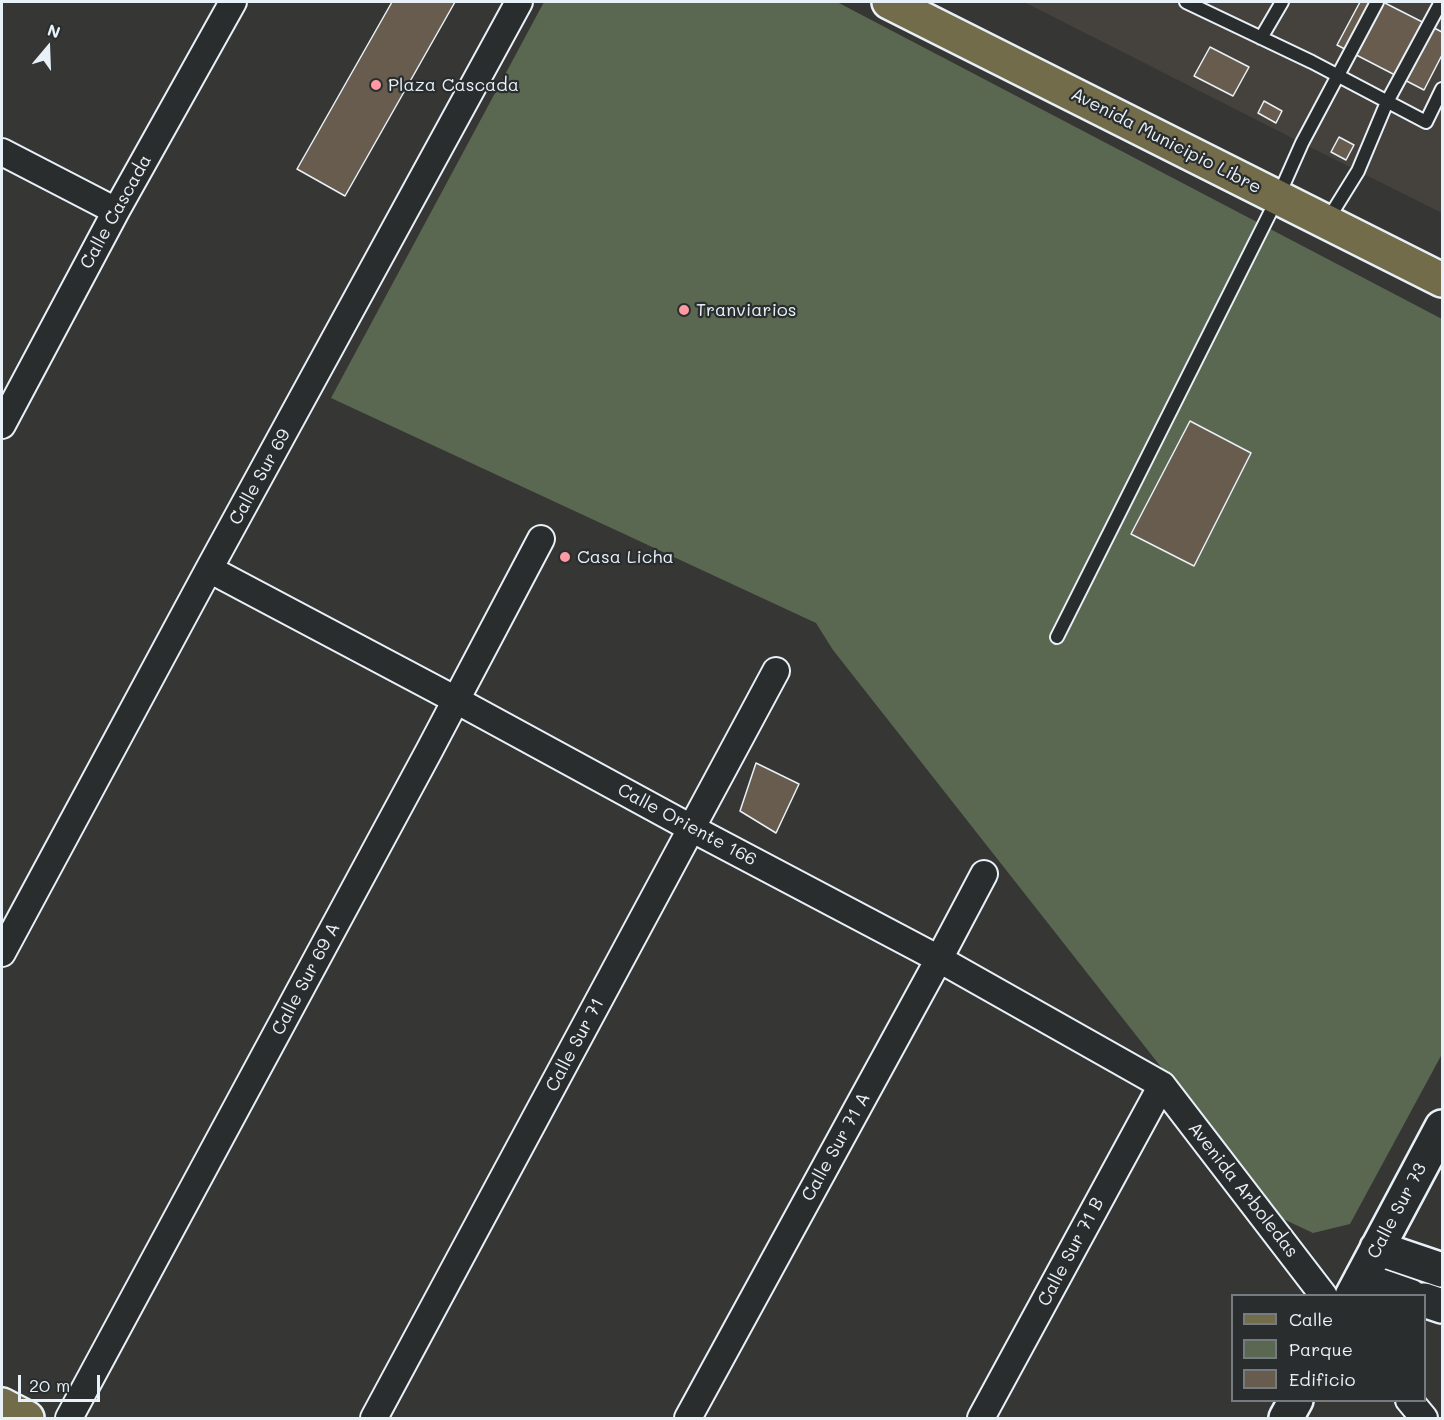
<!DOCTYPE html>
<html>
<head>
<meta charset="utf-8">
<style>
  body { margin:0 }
  #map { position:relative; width:1444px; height:1420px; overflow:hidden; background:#363634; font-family:Mali,sans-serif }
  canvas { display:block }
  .frame { position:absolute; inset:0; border:3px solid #e8f1f8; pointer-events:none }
  .legend { position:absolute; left:1231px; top:1294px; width:195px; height:108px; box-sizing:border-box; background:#2a2d2e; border:2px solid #767b7f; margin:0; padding:8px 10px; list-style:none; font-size:18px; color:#e8f1f8 }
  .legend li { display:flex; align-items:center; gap:12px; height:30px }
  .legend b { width:30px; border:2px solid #767b7f }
  .north { position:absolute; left:18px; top:18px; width:60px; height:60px; -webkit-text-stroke:4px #2a2d2e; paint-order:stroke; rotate:19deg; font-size:16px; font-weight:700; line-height:24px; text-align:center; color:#e8f1f8 }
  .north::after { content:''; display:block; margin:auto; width:21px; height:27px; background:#e8f1f8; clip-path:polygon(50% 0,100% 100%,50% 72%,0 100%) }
  .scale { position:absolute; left:18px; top:1375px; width:82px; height:27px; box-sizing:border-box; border:3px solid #e8f1f8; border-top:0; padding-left:8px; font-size:18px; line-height:21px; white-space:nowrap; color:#e8f1f8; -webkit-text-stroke:4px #2a2d2e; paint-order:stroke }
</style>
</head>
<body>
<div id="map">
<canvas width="1444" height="1420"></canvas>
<div class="frame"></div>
<ul class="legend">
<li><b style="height:8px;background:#726c4b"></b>Calle</li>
<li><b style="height:16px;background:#5a6851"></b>Parque</li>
<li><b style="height:16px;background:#675c4e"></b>Edificio</li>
</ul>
<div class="north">N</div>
<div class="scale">20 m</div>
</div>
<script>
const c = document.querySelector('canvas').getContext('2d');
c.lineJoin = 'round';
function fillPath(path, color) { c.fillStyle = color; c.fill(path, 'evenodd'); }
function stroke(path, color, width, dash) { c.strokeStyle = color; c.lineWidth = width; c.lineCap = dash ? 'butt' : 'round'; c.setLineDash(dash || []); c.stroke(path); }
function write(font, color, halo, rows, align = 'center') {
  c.font = font + ' Mali,sans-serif'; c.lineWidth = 4.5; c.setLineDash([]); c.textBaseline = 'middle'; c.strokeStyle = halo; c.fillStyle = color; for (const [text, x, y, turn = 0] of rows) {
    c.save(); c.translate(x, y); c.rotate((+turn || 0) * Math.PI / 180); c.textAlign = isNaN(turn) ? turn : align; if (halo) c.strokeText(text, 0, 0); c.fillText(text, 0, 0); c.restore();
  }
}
fillPath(new Path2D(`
  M1024,2H1442V213L1302,143Z`), '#45413c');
fillPath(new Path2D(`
  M544,2H837L1442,319V1054L1350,1224L1313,1233L1279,1217L833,650L816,623L331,398Z`), '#5a6851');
const building = new Path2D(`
  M392,2H455L345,196L297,169Z
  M1360,2H1383L1442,32V55L1424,90L1337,45Z
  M1210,47L1249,67L1233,96L1194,76Z
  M1264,101L1282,111L1276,123L1258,113Z
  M1339,137L1354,145L1346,160L1331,152Z
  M1190,421L1251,453L1194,566L1131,534Z
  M756,763L799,784L776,833L740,811Z`);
fillPath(building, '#675c4e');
stroke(building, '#e8f1f8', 1.5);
const lane = new Path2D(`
  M1186,2L1312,62L1426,122L1442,89
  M1261,38L1282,2
  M1327,221L1358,171L1387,102L1441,2
  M1057,637L1278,197L1302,143L1377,2`);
const street = new Path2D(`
  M2,152L116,211
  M2,425L116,211L233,2
  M209,569L456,700L691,828L939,959L1162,1085L1324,1296
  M2,953L209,569L519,2
  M1409,1400L1424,1418
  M69,1418L429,751L541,539
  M374,1418L776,671
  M688,1418L939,959L984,874
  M981,1418L1162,1085`);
const secondary = new Path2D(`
  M1377,1248L1442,1270
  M1361,1279L1410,1296
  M1352,1296L1442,1127
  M1424,1300L1442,1306
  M1286,1418L1296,1400`);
const primary = new Path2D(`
  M889,2L1442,280
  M2,1405L27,1418`);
stroke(lane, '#e8f1f8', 16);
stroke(street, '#e8f1f8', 30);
stroke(secondary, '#e8f1f8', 38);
stroke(primary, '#e8f1f8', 38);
stroke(lane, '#2a2d2e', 12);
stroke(street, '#2a2d2e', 26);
stroke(secondary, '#2a2d2e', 33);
stroke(primary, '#726c4b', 33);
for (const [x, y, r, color] of [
  [376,85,6,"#ff9aa2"],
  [684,310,6,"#ff9aa2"],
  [565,557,6,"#ff9aa2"]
]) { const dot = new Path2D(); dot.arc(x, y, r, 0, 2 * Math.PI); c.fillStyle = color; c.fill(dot); stroke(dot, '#2a2d2e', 2); }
write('18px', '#e8f1f8', '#2a2d2e', [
  ["Plaza Cascada",388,85],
  ["Tranviarios",696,310],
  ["Casa Licha",577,557]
], 'left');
write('18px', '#e8f1f8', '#2a2d2e', [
  ["Avenida Municipio Libre",1166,141,27],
  ["Calle Cascada",116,212,-61],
  ["Calle Sur 69",260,477,-61],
  ["Calle Oriente 166",687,825,28],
  ["Calle Sur 69 A",306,979,-62],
  ["Calle Sur 71",575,1045,-62],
  ["Calle Sur 71 A",836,1147,-61],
  ["Avenida Arboledas",1243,1190,52],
  ["Calle Sur 73",1397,1211,-62],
  ["Calle Sur 71 B",1071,1252,-62]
]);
</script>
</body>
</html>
